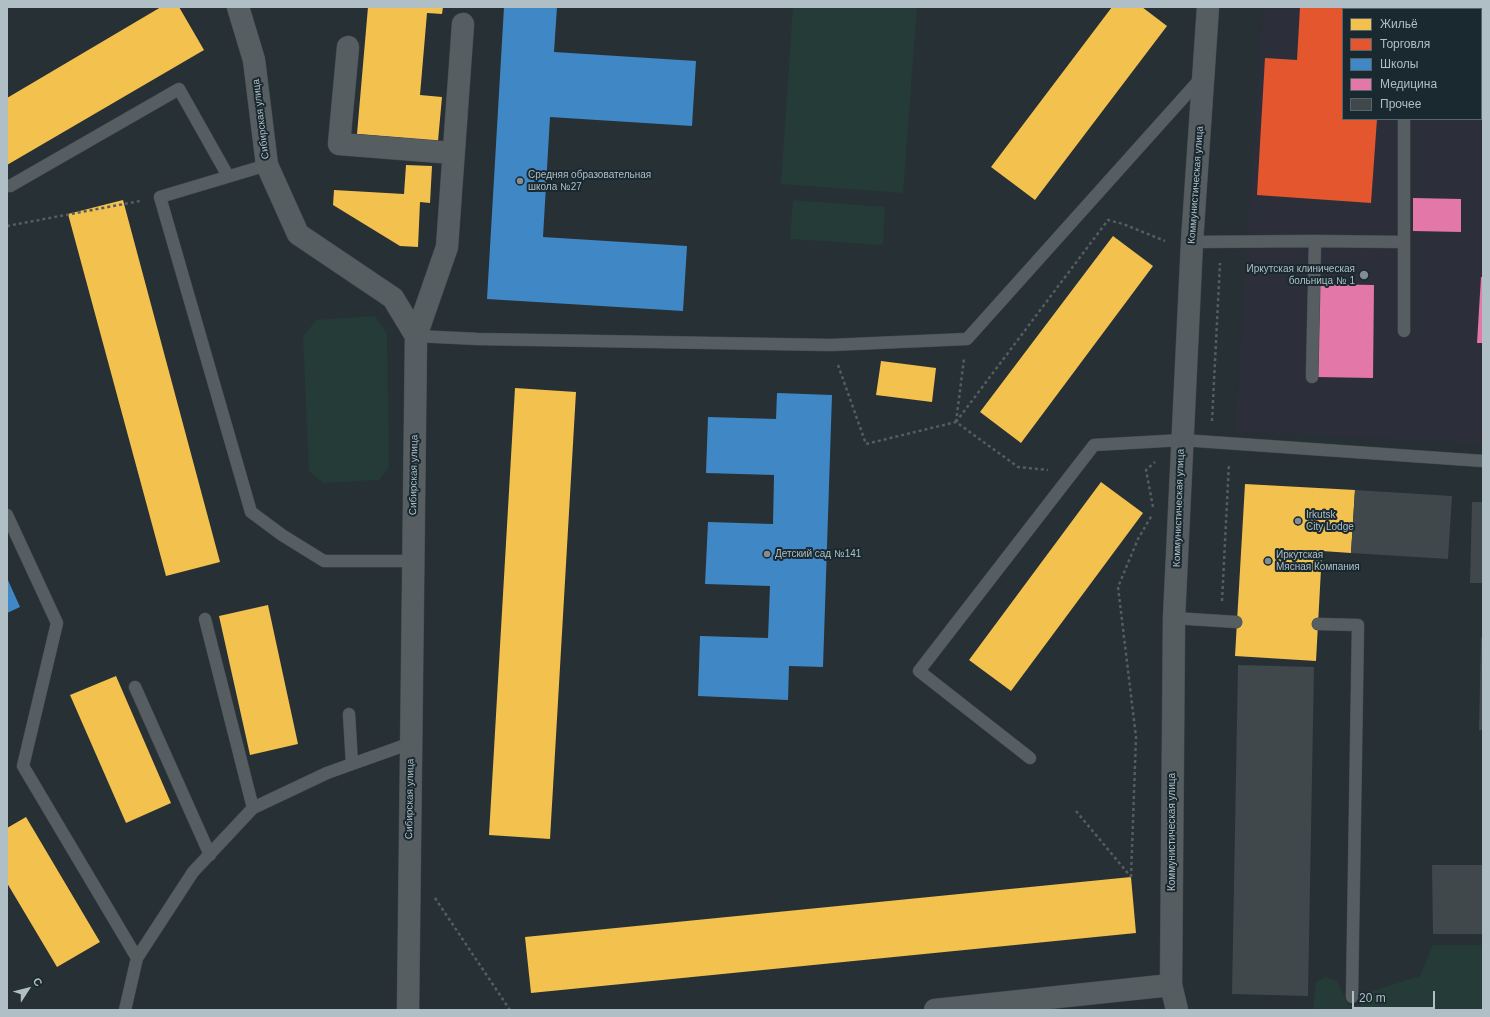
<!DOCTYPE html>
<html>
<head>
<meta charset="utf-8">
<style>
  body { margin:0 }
  #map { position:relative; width:1490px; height:1017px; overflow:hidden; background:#273034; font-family:Arial,sans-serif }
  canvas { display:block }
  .frame { position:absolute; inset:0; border:8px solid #b0bfc6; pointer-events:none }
  .legend { position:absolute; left:1342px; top:8px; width:140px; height:112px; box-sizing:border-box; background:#1a282f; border:1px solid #56646b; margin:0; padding:5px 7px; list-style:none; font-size:12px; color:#b0bfc6 }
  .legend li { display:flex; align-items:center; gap:8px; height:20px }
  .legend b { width:20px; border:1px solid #56646b }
  .north { position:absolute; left:8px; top:969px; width:40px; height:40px; -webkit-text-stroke:3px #1a282f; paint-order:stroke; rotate:54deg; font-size:11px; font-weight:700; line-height:16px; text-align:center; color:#b0bfc6 }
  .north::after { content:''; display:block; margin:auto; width:14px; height:18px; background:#b0bfc6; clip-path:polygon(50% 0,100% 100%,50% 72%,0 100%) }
  .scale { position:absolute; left:1352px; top:991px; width:83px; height:18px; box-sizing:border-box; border:2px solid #b0bfc6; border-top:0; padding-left:5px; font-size:12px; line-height:14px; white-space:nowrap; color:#b0bfc6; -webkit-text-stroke:3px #1a282f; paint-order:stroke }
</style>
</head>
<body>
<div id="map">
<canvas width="1490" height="1017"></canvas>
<div class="frame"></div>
<ul class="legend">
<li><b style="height:11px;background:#f2c14e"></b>Жильё</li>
<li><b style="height:11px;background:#e4572e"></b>Торговля</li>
<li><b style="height:11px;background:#3f88c5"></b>Школы</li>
<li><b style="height:11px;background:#e377a8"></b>Медицина</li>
<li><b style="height:11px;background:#40484c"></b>Прочее</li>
</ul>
<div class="north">С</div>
<div class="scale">20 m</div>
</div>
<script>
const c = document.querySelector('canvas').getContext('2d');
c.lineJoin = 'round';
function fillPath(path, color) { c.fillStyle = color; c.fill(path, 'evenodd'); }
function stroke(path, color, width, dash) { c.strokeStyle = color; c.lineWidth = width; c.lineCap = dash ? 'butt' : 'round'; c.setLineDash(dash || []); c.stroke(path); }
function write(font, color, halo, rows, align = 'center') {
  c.font = font + ' Arial,sans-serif'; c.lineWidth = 4; c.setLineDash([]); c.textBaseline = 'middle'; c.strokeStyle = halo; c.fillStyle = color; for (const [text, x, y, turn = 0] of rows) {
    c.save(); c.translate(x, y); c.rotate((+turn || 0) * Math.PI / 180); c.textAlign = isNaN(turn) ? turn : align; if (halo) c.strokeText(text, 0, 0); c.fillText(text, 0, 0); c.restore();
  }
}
fillPath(new Path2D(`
  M1263,7H1483V444L1235,431ZM1343,9H1481V119H1343Z`), '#2c2f3a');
fillPath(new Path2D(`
  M793,7H917L903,193L781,184Z
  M793,200L885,207L883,245L790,239Z
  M375,316L387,333L389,467L379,480L323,483L309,471L303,337L316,320Z
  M1433,945H1483V1010H1313L1316,982L1325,977L1337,981L1348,1005L1360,1006L1372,991L1420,976Z`), '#243b37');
fillPath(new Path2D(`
  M161,7H179L204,50L7,165V98Z
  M368,7H443L442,14L427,13L420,95L442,97L438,141L357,134Z
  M1112,7H1142L1167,26L1035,200L991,167Z
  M406,165L432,166L430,203L420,202L418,247L400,246L333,205L334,190L404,194Z
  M123,200L220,562L166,576L68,214Z
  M1113,236L1153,266L1021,443L980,412Z
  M881,361L936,368L932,402L876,395Z
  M515,388L576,392L550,839L489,835Z
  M1101,482L1143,513L1011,691L969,660Z
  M1245,484L1355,490L1351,553L1322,551L1316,661L1235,656Z
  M268,605L298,744L250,755L219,616Z
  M116,676L171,803L126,823L70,695Z
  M26,817L100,942L57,967L7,883V828Z
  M1131,877L1136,933L531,993L525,937Z`), '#f2c14e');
fillPath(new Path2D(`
  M1300,7H1351L1350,9H1343V119H1377L1371,203L1257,195L1265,58L1297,60Z`), '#e4572e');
fillPath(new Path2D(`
  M504,7H557L554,52L696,61L692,126L550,117L543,237L687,246L683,311L487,299Z
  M777,393L832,395L823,667L789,666L788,700L698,696L700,636L768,638L770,586L705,584L708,522L773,524L774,475L706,473L708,417L776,419Z
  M7,578L20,607L7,613Z`), '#3f88c5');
fillPath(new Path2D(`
  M1481,49L1483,50V99H1481Z
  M1413,198L1461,199V232L1413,231Z
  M1481,277H1483V343H1477Z
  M1320,284L1374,285L1373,378L1318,377Z`), '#e377a8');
fillPath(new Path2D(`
  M1355,490L1452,496L1448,559L1351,553Z
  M1472,502H1483V583H1470Z
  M1481,638H1483V730H1479Z
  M1238,665L1314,667L1308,996L1232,994Z
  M1432,865H1483V934H1433Z`), '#40484c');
const lane = new Path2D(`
  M1400,7V9
  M1481,21H1483
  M1404,119V331
  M267,165L160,197L251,512L282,535L324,561H413
  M10,186L179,89L228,176
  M1192,242L1315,241L1404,242
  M416,336L478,339L831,345L967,339L1202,77
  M1312,377L1315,241
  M7,515L57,623L23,766L137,958
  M1174,618L1236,622
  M205,619L253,808
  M1318,624L1358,625L1352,997
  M135,687L210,855
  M349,714L352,764
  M1030,758L919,671L1094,445L1182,440L1483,461
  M125,1010L137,958L193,872L253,808L327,773L411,743`);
const street = new Path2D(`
  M238,7L254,60L267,165L298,234L393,298L416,336L408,1010
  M348,47L339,144L453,153
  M416,336L447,247L463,24
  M935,1010L1171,985`);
const secondary = new Path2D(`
  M1177,1010L1171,985L1174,618L1192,242L1208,7`);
stroke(lane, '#454c4f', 13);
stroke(street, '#454c4f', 23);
stroke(secondary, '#454c4f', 23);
stroke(new Path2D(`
  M7,226L140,201
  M838,365L866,444L956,422L1018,467L1048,470
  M1212,421L1220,263
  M956,422L1108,220L1123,224L1165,241
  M956,422L964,359
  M1153,507L1146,470L1155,462
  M1222,601L1229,463
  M1076,811L1131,877
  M1131,877L1136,737L1118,587L1138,539L1152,515
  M435,898L510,1010`), '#555d60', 2.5, [3, 3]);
stroke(lane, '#575e62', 12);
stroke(street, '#575e62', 22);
stroke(secondary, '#555d61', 22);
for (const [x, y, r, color] of [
  [520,181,4,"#808d93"],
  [1364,275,5,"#808d93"],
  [1298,521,4,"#808d93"],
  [767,554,4,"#808d93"],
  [1268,561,4,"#808d93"]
]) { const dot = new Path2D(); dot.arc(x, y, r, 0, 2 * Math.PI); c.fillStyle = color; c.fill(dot); stroke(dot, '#1a282f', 1.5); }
write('10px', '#b0bfc6', '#1a282f', [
  ["Сибирская улица",261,119,-97],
  ["Коммунистическая улица",1196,185,-86],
  ["Сибирская улица",414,475,-89],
  ["Коммунистическая улица",1179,508,-88],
  ["Сибирская улица",410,799,-89],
  ["Коммунистическая улица",1172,832,-90]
]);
write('10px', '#b0bfc6', '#1a282f', [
  ["Средняя образовательная",528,175],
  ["школа №27",528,187],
  ["Иркутская клиническая",1355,269,"right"],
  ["больница № 1",1355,281,"right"],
  ["Irkutsk",1306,515],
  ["City Lodge",1306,527],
  ["Детский сад №141",775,554],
  ["Иркутская",1276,555],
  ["Мясная Компания",1276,567]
], 'left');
</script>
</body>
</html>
